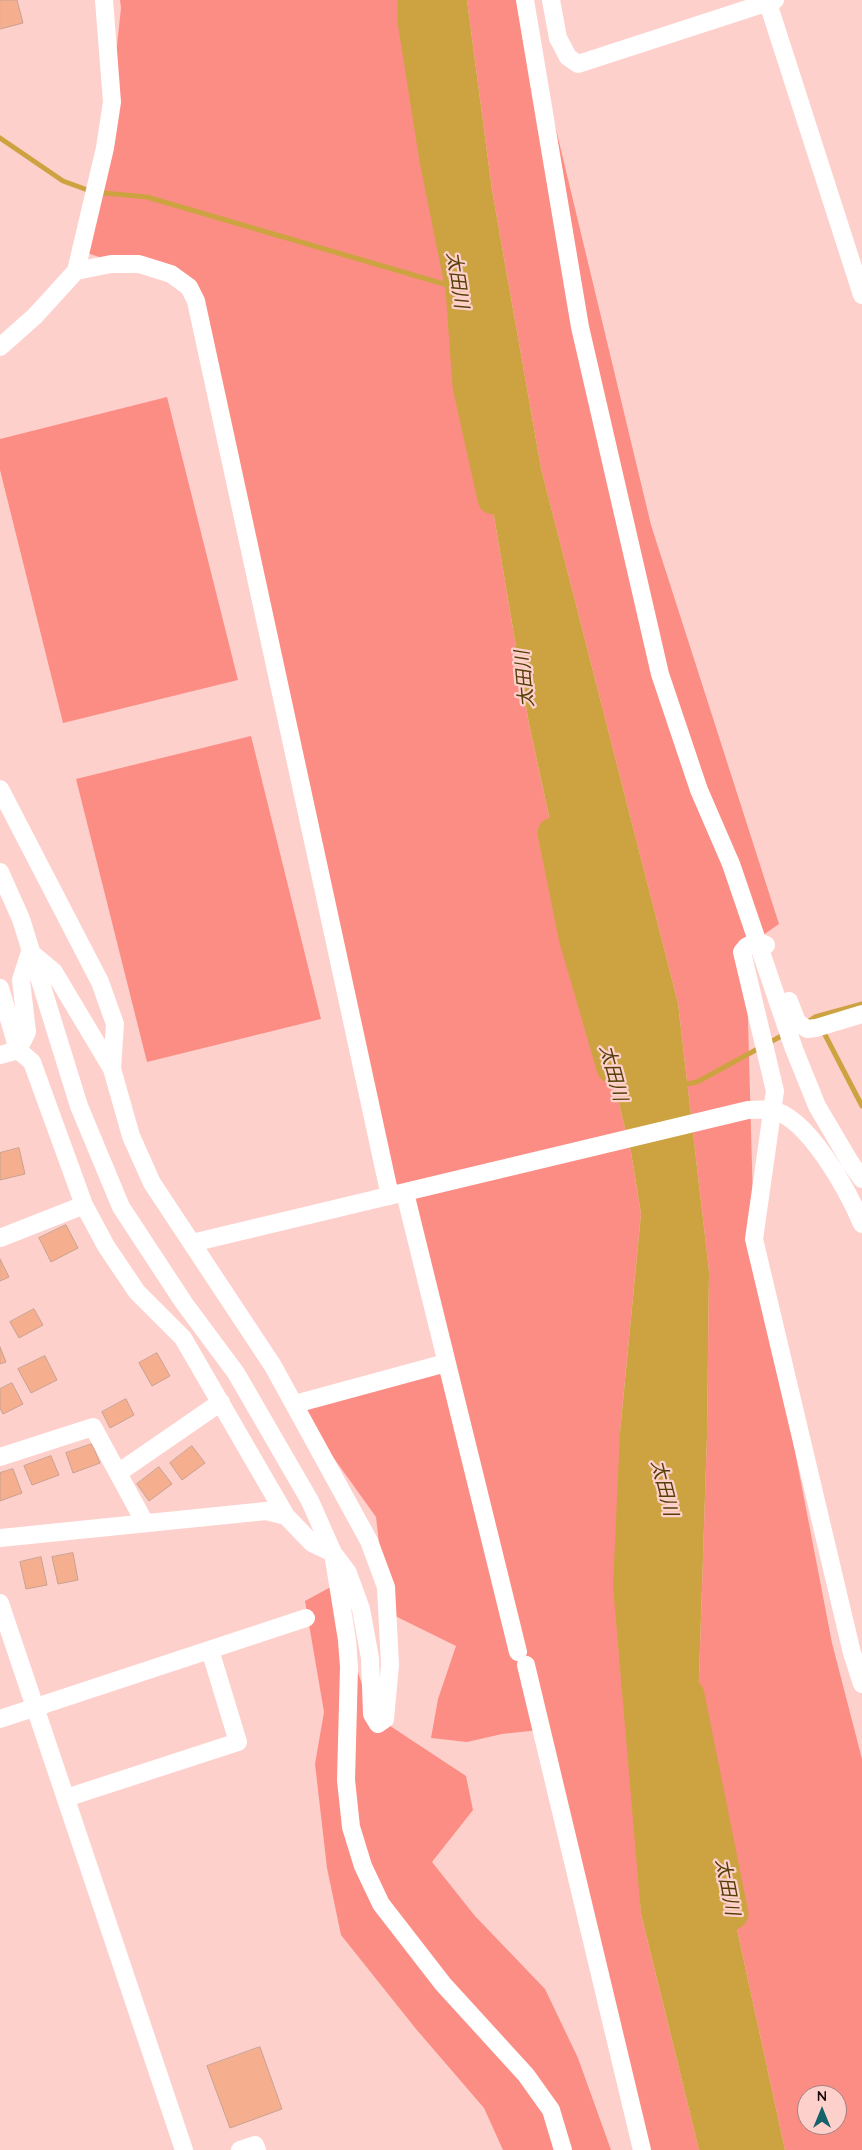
<!DOCTYPE html>
<html>
<head>
<meta charset="utf-8">
<style>
  body { margin:0 }
  #map { position:relative; width:862px; height:2150px; overflow:hidden; background:#fed0cc; font-family:Quicksand,sans-serif }
  canvas { display:block }
  .north { position:absolute; left:797px; top:2085px; width:50px; height:50px; box-sizing:border-box; background:#fed0cc; border:1px solid #a2807e; border-radius:50%; rotate:0deg; font-size:14px; font-weight:700; line-height:20px; text-align:center; color:#170908 }
  .north::after { content:''; display:block; margin:auto; width:18px; height:22px; background:#14636b; clip-path:polygon(50% 0,100% 100%,50% 72%,0 100%) }
</style>
</head>
<body>
<div id="map">
<canvas width="862" height="2150"></canvas>
<div class="north">N</div>
</div>
<script>
const c = document.querySelector('canvas').getContext('2d');
c.lineJoin = 'round';
function fillPath(path, color) { c.fillStyle = color; c.fill(path, 'evenodd'); }
function stroke(path, color, width, dash) { c.strokeStyle = color; c.lineWidth = width; c.lineCap = dash ? 'butt' : 'round'; c.setLineDash(dash || []); c.stroke(path); }
function write(font, color, halo, rows, align = 'center') {
  c.font = font + ' Quicksand,"Noto Sans JP",sans-serif'; c.lineWidth = 4.5; c.setLineDash([]); c.textBaseline = 'middle'; c.strokeStyle = halo; c.fillStyle = color; for (const [text, x, y, turn = 0] of rows) {
    c.save(); c.translate(x, y); c.rotate((+turn || 0) * Math.PI / 180); c.textAlign = isNaN(turn) ? turn : align; if (halo) c.strokeText(text, 0, 0); c.fillText(text, 0, 0); c.restore();
  }
}
fillPath(new Path2D(`
  M120,0H416L465,344L529,724L562,876L631,1152L641,1214L620,1432L641,1914L699,2150H648L539,1730L502,1734L467,1742L431,1738L438,1699L456,1646L387,1612L376,1517L295,1404L443,1363L343,978L189,287L81,251L108,129L121,8Z
  M467,0H525L651,525L779,924L746,947L754,1239L832,1643L862,1759V2150H785L725,1874L697,1738L707,1435L709,1271L678,1003L541,468L492,190ZM807,2095H837V2125H807Z
  M167,397L238,680L63,723L0,470V439Z
  M251,736L321,1019L147,1062L76,779Z
  M338,1583L347,1640L372,1714L466,1776L473,1810L432,1862L475,1916L545,1989L578,2058L611,2150H503L484,2108L416,2029L341,1935L327,1868L315,1764L324,1712L305,1601Z`), '#fc8d85');
fillPath(new Path2D(`
  M416,0H467L492,190L541,468L678,1003L709,1271L707,1435L697,1738L725,1874L785,2150H699L641,1914L613,1586L620,1432L641,1214L631,1152L562,876L529,724L465,344Z`), '#cda342');
stroke(new Path2D(`
  M0,138L63,181L93,192L147,197L461,289
  M806,1023L815,1017L862,1004
  M822,1029L862,1106
  M681,1085L697,1082L785,1034`), '#cda342', 5);
stroke(new Path2D(`
  M413,0V21L435,160L461,289L468,386L493,499
  M553,833L574,937L612,1068
  M689,1695L733,1914`), '#cda342', 31);
const building = new Path2D(`
  M0,0H17L23,23L0,29Z
  M19,1148L25,1174L0,1180V1153Z
  M66,1225L78,1248L51,1262L39,1238Z
  M0,1259L9,1277L0,1281Z
  M34,1309L43,1325L19,1338L10,1322Z
  M0,1347L6,1362L0,1364Z
  M157,1353L170,1376L152,1386L139,1363Z
  M45,1356L57,1380L31,1393L18,1369Z
  M12,1383L23,1404L3,1414L0,1408V1389Z
  M126,1399L134,1415L110,1428L102,1412Z
  M92,1444L100,1463L73,1473L66,1453Z
  M192,1446L205,1463L182,1480L170,1463Z
  M51,1456L59,1475L32,1485L24,1466Z
  M159,1467L172,1484L149,1501L137,1484Z
  M13,1469L22,1493L0,1501V1473Z
  M73,1553L78,1580L58,1584L52,1557Z
  M41,1557L47,1585L26,1589L20,1562Z
  M260,2047L282,2109L230,2128L207,2066Z`);
fillPath(building, '#f5af8f');
stroke(building, '#c8a190', 1);
stroke(new Path2D(`
  M525,0L580,327L660,674L699,790L731,864L794,1049L817,1106L850,1162L862,1179
  M551,0L558,38L568,57L578,64L775,0
  M767,0L862,295
  M76,271L105,148L112,102L104,0
  M0,347L35,316L76,271L111,264H139L171,274L189,287L196,301L390,1196
  M0,789L100,982L115,1024L112,1069
  M0,872L21,919L79,1106L121,1207L184,1303L236,1373L310,1501L333,1553L347,1640L349,1667L346,1780L351,1827L363,1866L381,1904L443,1984L526,2075L551,2110L563,2150
  M766,945L757,941L746,947L742,952L775,1091L754,1239L852,1653L862,1684
  M0,988L18,1050L32,1062L84,1205L106,1246L137,1292L183,1338L286,1516
  M789,1001L797,1022L807,1029L816,1028L862,1014
  M0,1055L18,1050L27,1032L21,980L30,952L54,972L112,1069L131,1136L152,1183L273,1366L369,1541L386,1587L390,1665L385,1719L378,1724L372,1714L370,1658L361,1609L348,1573L333,1553L312,1543L286,1516L266,1511L0,1538
  M405,1193L518,1652
  M0,1238L84,1205
  M192,1243L748,1110C755,1110 763,1109 771,1110C808,1116 849,1193 862,1224
  M295,1404L446,1363
  M0,1457L93,1427L145,1523
  M118,1473L221,1402
  M0,1603L184,2150
  M526,1665L642,2150
  M0,1719L306,1618
  M66,1798L238,1742L210,1650
  M240,2150L255,2145L257,2150`), '#fff', 18);
write('italic 19px', '#553f08', '#fed0cc', [
  ["太田川",457,280,81],
  ["太田川",525,679,-95],
  ["太田川",613,1073,75],
  ["太田川",664,1488,76],
  ["太田川",727,1887,79]
]);
</script>
</body>
</html>
